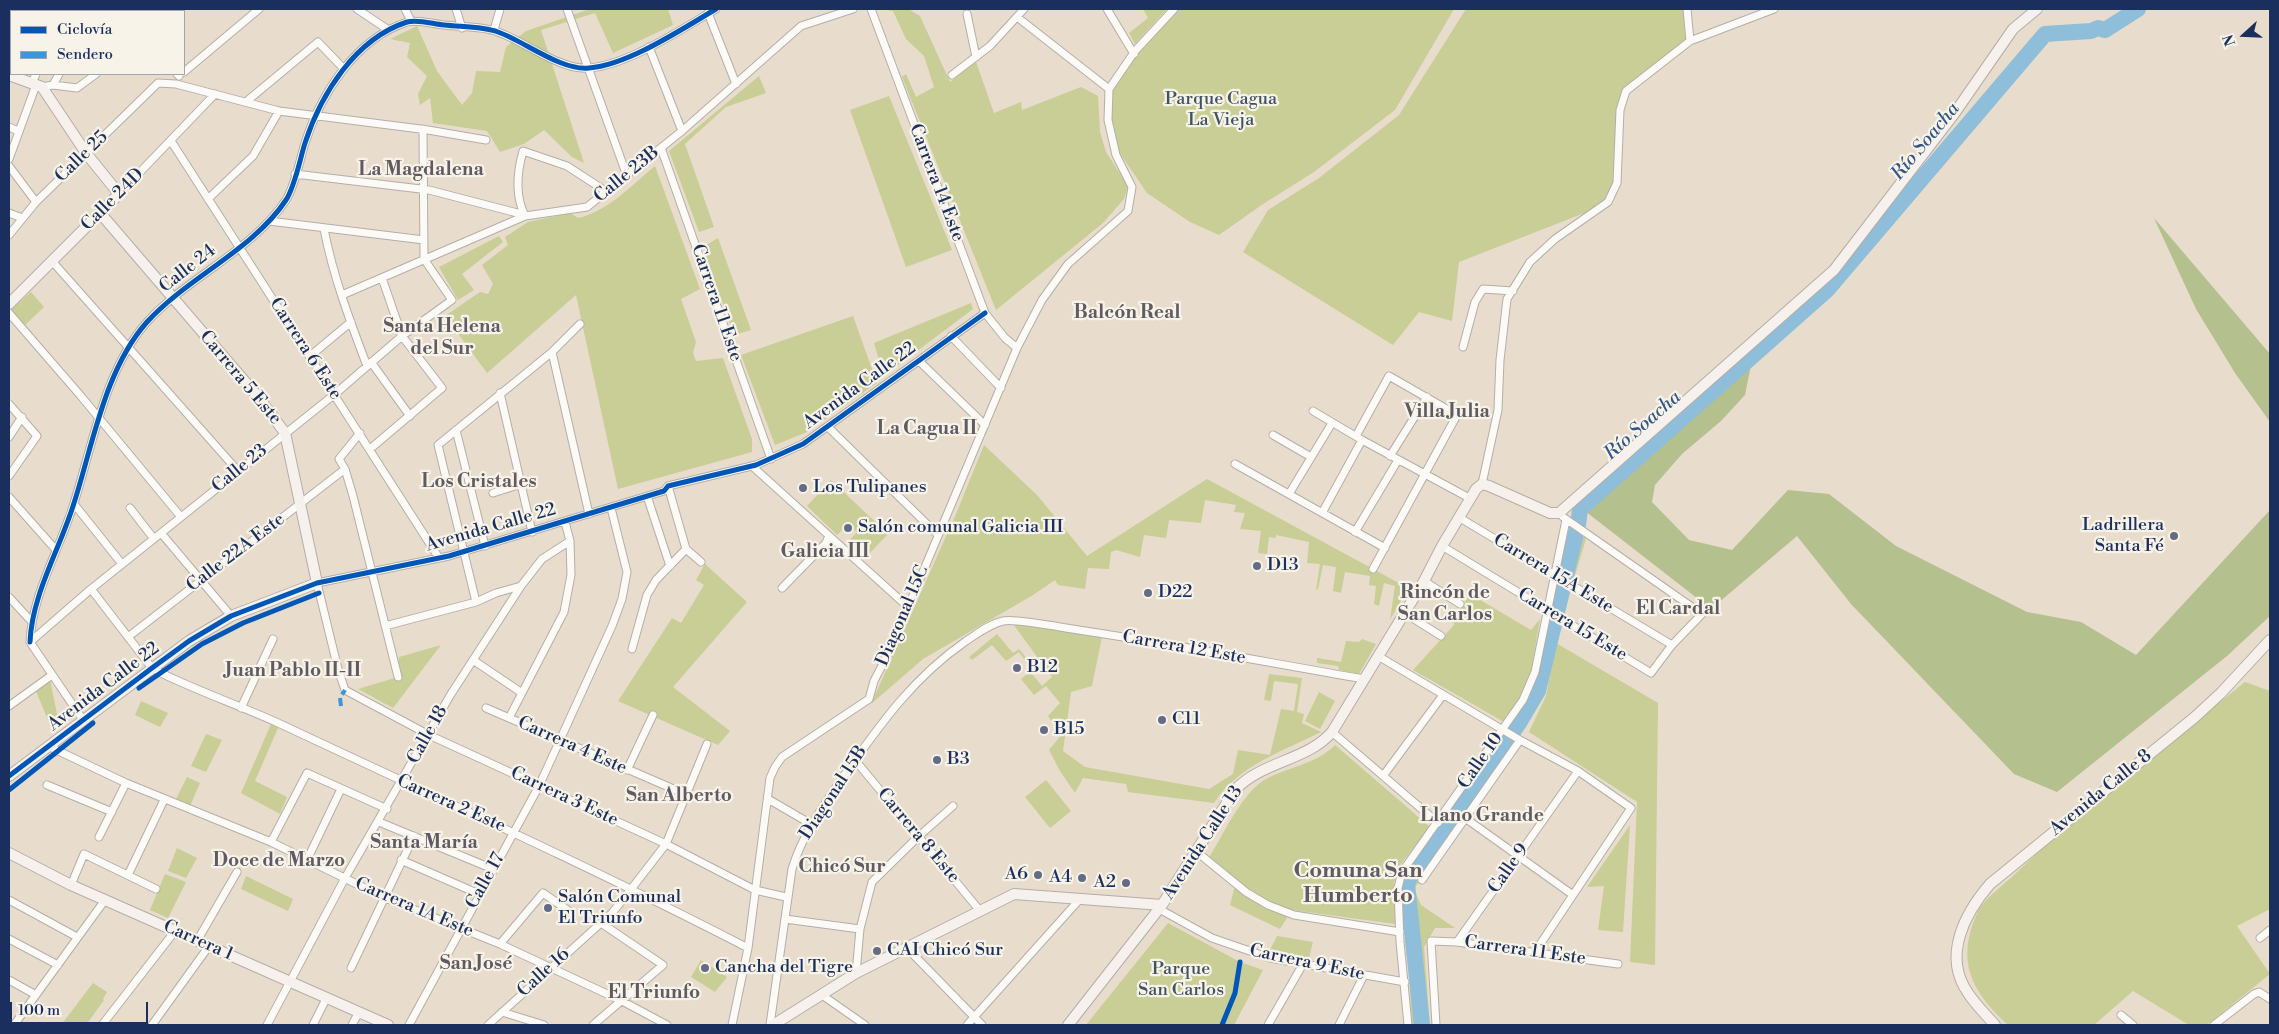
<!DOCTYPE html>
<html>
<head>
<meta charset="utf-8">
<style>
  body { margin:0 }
  #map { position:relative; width:2279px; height:1034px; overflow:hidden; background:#e8dccc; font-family:"Libre Bodoni",serif }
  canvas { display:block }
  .frame { position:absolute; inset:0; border:10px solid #1b2f5e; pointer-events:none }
  .legend { position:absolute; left:10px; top:10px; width:175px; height:65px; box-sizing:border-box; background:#f7f3e8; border:1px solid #9fa5b1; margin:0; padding:6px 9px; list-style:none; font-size:15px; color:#1b2f5e }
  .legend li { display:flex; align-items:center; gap:10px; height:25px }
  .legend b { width:25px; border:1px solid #9fa5b1 }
  .north { position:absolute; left:2219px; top:10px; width:50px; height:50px; -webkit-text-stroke:4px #f7f3e8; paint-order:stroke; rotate:250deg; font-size:14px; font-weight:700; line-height:20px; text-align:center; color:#1b2f5e }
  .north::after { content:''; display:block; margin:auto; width:18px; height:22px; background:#1b2f5e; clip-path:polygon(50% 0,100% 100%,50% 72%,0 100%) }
  .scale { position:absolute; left:10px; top:1002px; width:138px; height:22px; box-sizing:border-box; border:2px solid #1b2f5e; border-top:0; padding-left:6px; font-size:15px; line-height:18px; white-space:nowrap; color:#1b2f5e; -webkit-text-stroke:4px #f7f3e8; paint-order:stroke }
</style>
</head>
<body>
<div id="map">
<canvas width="2279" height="1034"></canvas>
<div class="frame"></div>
<ul class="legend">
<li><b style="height:6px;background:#0057b8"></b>Ciclovía</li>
<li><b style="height:6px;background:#3a97de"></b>Sendero</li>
</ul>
<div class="north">N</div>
<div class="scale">100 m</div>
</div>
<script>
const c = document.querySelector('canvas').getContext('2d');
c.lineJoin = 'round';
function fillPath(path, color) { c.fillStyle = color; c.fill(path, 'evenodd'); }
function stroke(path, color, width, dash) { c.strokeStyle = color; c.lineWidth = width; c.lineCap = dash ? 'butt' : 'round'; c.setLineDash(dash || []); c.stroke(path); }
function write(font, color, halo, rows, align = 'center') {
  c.font = font + ' "Libre Bodoni",serif'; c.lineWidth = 4.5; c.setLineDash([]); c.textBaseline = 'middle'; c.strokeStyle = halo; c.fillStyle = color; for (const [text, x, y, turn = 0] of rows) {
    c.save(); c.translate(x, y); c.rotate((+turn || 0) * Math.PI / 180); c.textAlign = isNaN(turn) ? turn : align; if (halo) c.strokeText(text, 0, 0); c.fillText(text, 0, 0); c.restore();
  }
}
fillPath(new Path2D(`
  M590,9H668L673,25L613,53L595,13L541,30L584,163L572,157L544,130L524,144L500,152L487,131L433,123L430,98L420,105L418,94L427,76L407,57L410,43L390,39L417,26L437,71L462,105L472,93L476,71L500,72L506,47L526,31Z
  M880,9H911L910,10L920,16L950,82L976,62L994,113L1021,102L1022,110L1081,87L1098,96L1100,132L1106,152L1128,186L1124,199L1103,223L996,310L902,77L906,74L916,97L934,87L924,56L906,39L893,11Z
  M1143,9H1167L1135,44L1129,33L1148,18Z
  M1177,9H1454L1395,110L1314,172L1263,204L1219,235L1190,222L1147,193L1119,152L1111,116L1112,92L1137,53Z
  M1466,9H1685L1693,42L1627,92L1621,111L1620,184L1610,203L1459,262L1452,321L1419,312L1393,345L1243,252L1268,210L1319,178L1399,115Z
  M759,76L766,93L726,107L685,144L714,227L699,232L669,151Z
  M889,96L952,250L906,267L850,110Z
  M655,166L700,289L681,299L696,342L693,353L696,361L723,358L752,439V452L618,489L576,295L487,373L445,316L480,292L488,294L493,284L482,265L508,245L505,237L528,222L570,213L578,218C607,212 632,185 655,166Z
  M499,236L503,242L462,274L474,290L458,300L439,267Z
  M718,238L751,330L734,335L703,247Z
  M31,292L44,307L25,325L11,310Z
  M971,303L973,309L884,376L874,343Z
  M853,316L877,383L807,432L775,445L741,355Z
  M984,445L1037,495L1087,556L1207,479L1408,588L1390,620L1395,586L1384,583L1379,606L1374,604L1376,586L1369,585L1370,576L1345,572L1341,593L1333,591L1336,567L1323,565L1318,589L1316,590L1320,564L1307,563L1309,542L1276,535V538L1269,537L1267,554L1258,553L1261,531L1240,529L1245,513L1234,512L1236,505L1205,500L1201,523L1169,520L1166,538L1144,535L1140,557L1116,550L1111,552L1109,569L1088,568L1085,589L1058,585L1055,580L1033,595L923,659L871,704L956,514Z
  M831,480L888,534L865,558L848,542L857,532L848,524L837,535L807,506Z
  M1569,530L1586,539L1555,641L1544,694L1518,740L1414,889L1421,905L1455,928H1435L1424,947L1430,1025H1412L1404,892L1408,875L1507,733L1533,687L1562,573Z
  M705,564L747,602L673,687L730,731L718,745L618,701L672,618L681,623L704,585L696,580Z
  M1470,594L1531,630L1540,619L1531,672L1519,700L1504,722L1413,670L1454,625L1453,620Z
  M1013,624L1102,637L1092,686L1071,692L1063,751L1085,767L1209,789L1233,774L1238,750L1270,755L1281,709L1294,711L1298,684L1274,681L1271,701L1264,700L1269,674L1302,678L1297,712L1304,714L1302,723L1321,732C1281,752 1239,765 1214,803L1128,792L1126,784L1083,778L1075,793L1060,771L1049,750L1061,735L1048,716L1060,703L1046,686L1034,695L1021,679L1032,670L1019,652L1006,661L992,645L972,660L969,657L997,634L1013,653L1019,649L1036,670L1032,674L1042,686L1052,677Z
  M1362,639L1376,644L1359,674L1339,670L1338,666L1317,663V658L1341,662L1346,641L1359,642Z
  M1556,643L1658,703L1655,965L1630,962L1637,802L1529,732L1546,696Z
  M441,645L393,708L358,689L398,677L399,657Z
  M50,680L60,728L53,732L35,689Z
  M2245,682L2270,691V909L2237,926L2270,974L2207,1025H2189L2133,991L2094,1025H2008C1971,991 1955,961 1978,911C1983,900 2006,883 2015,874C2087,805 2167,745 2245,682Z
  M1319,692L1335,701L1320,729L1305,721Z
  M141,701L168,713L160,727L135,715Z
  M271,724L278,728L255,781L287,797L280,814L241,793Z
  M206,734L222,740L206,772L191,766Z
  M1335,745L1430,827L1397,869L1394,884L1395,924L1292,910L1280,929L1230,905L1236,881L1208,859C1223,836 1242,792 1266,779C1289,767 1316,764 1335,745Z
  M187,777L200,783L190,806L176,799Z
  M1046,780L1071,811L1050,828L1025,797Z
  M1630,825L1623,932L1598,930L1604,886L1587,887Z
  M177,848L197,858L186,878L168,871Z
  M165,874L186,882L168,918L150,910Z
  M246,876L293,899L288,911L241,889Z
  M1168,923L1240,962L1263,970L1234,1025H1086Z
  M1277,936L1313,942L1309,958L1270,950Z
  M701,960L727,977L715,992L691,977Z
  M93,983L107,992L103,999L104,1000L86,1025H61Z`), '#c8ce95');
fillPath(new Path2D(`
  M2154,218L2270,354V422L2235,373L2196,309Z
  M1753,355L1745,395L1721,421L1682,454L1655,485L1652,502L1689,540L1732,550L1788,490L1829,494L1896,546L2027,612L2081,622L2136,655L2270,510V616L2227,656L2057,792L2014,774L1851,604L1797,536L1711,609L1585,511Z`), '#b4c08e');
stroke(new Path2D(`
  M1422,1025L1407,884L1410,877L1519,723L1538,691L1578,525L1580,509L1827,290L2045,34L2091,31L2098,28L2105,30L2138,9`), '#8ebed9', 16);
const street = new Path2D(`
  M126,9L128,11
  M357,9L387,29
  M405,9L411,21
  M456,9L462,28
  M567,9L627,176
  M871,9L985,313L1005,338L1017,348
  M1107,9L1134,54
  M1687,9L1690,41
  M64,11L65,9
  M93,11L94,9
  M174,11L177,9
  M708,13L736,84
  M967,14L976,57
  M1017,17L1109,89
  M494,30L500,9
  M649,47L682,131
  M184,72L259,9
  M177,74L179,76
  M952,75L990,46L1024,9
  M32,83L36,74
  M53,85L59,74
  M42,87L53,85L77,88L96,74
  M1109,89L1135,51L1174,9
  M247,101L318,42L344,69
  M9,127L18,131
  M171,141L439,558
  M661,148L771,459
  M9,159L36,85
  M9,166L36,202
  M295,174L429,190L525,215
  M119,194L215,94
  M208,199L253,156L279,111
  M9,213L22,218
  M525,216C515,196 517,172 523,151L567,166L607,192
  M269,221L424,240
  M324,229C333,276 350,321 367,366
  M9,235L36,202L158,83L176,84L279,111L428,130L486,140
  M51,260L238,471
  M342,295L525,216L587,207L682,131L801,26L853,9
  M9,313L80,395L181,517
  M951,336L1001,388
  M1463,347L1475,302L1483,289L1513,291
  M552,352L589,514
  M310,356L351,322
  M919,361L985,425
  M371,362L410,416
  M500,393L532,532
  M9,404L37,436L9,476
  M1313,411L1362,440L1471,499
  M828,427L938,535
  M456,430L485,546
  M360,433L339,459L345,469L353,496L398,677
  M1273,435L1311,457
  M1356,436L1389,376L1457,415L1373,569
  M9,437L22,417
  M370,449L442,388L402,336L382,278
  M1390,456L1427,397
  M1235,464L1385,548
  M752,466L908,607
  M1482,484L1498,410L1500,360L1507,299L1530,262L1555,239L1608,202L1617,183L1620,110L1626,91L1690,41L1774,9
  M668,486L686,549
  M493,493L521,484
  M1289,494L1332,423
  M647,496L670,566
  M9,497L56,550
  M74,504L122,564
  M130,508L154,539
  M1322,513L1362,440
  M1460,518L1672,645
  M1355,532L1398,460
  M161,533L231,616
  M1442,546L1651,673L1672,645L1702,614L1563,517
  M686,549L701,562
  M1424,581L1460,604
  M782,588L826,543L829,536
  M91,589L152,668L161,673C198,691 238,705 276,722C434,796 593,868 748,948
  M9,597L31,621
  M476,602L438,445L552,352L580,324
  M1403,612L1441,636
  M385,626L476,602L496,593L521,586
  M128,637L345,469
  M30,642C32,594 60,549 74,503C93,444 105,369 147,322C188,277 253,250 286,200C295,186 300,159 305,143C321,94 355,39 407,22C418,19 433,24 444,25C461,27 482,26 498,32C524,41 561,71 589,68C628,65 682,29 716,9
  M30,642L91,589L335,394L402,336L452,300L424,259L423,129
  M30,642L83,720
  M632,649L647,595L656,580L686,549
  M1378,656L1520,740L1578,771L1631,808L1535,952
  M473,660L522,693
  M9,706L52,675
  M241,708L273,639
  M486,708L685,794
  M509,718L564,612L571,575L570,541L565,522
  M1332,732L1438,823
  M48,746L126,783L271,842L383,897L500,944L622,1001L667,1025
  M855,760L981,912
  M627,770L653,715
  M1383,776L1443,695
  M47,785L112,812
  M768,799L811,824
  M1465,818L1573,895
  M379,822L493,869
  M99,837L126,783
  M271,842L307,773L387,809
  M1197,852L1246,892L1268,905L1294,915L1400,932
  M307,860L341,789
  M401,860L479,894
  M128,875L164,800
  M1422,880L1520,740
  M71,885L84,854L156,889
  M786,897L755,890L666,844L429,735L345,690L338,669L317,583L449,556L664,491L668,486L756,465L803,444L985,313
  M9,900L77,937
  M1162,905L1161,910L1212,938L1270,958L1405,982
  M785,919L860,929
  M2260,938L2270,930
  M9,939L58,965
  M197,941L237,872
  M1457,942L1578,771
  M500,944L543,893L569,911
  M907,948L982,1025
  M351,968L414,836
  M856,973L860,929L872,882L918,837L953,806
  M9,980L36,995
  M822,995L865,1025
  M502,1012L544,1025
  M2121,1015L2133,1025
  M14,1025L105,900
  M102,1025L175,931
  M152,1025L209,946
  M267,1025L345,878L451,694L521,586L542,559L570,541
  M313,1025L327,997
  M352,1025L359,1012
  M409,1025L539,786L612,626L622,599L627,572L611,508
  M488,1025L612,913L632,888L666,844L707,744
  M593,1025L663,965L601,923
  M732,1025L748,948L770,778L775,767L782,757L869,699L874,681L891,648L1017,348L1042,300L1068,264L1128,211L1132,187L1116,155L1108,120L1109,89
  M770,1025L792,869C803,833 824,805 845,774C882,722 913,678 966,641C977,634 989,624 1003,621C1016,618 1068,629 1085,631C1178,645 1271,663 1364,679
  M967,1025L1080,899
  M1268,1025L1303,964
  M1339,1025L1364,975
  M1408,1025L1400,942L1398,888L1402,872L1523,700L1535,672L1566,520
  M1436,1025L1431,941L1457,942L1618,964
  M2214,1025L2254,994L2259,992L2270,999`);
const secondary = new Path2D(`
  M18,11L19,9
  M9,37L11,30
  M9,75L42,87L86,153L119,194L9,304
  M9,776L189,641L231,616L317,583L285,433L259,398L101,214
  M9,853L71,885L388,1025
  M773,1025L856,973L1014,894L1162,905
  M1068,1025L1162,905L1235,790C1262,761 1307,761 1332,732L1424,581L1442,546L1476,489L1482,484L1489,486L1550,513H1559L1834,270L1954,114L2013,29L2037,9
  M1995,1025C1986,1015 1975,1004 1968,993C1942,956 1965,913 1990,884L2195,717L2221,693L2270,640`);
stroke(street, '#b4aea9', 9);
stroke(secondary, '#b4aea9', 12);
stroke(street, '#fcfaf7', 7);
stroke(secondary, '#f6f1ed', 10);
stroke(new Path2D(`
  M341,706L340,698L345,690`), '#3a97de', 4, [8, 4]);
stroke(new Path2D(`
  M30,642C32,594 60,549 74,503C93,444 105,369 147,322C188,277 253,250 286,200C295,186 300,159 305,143C321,94 355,39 407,22C418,19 433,24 444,25C461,27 482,26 498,32C524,41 561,71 589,68C628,65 682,29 716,9
  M139,688L202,644L243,623L319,593
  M9,776L152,668L189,641L231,616L317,583L449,556L664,491L668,486L756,465L803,444L985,313
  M9,790L93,723
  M1222,1025L1235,993L1240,962`), '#0057b8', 5);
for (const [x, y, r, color] of [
  [803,488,5,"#636c84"],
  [848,528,5,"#636c84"],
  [2174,536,5,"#636c84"],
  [1257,566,5,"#636c84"],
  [1148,593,5,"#636c84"],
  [1017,668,5,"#636c84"],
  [1162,720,5,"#636c84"],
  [1044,730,5,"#636c84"],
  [937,760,5,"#636c84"],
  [1038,875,5,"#636c84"],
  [1082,878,5,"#636c84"],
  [1126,883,5,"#636c84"],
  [548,908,5,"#636c84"],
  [877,951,5,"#636c84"],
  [705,968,5,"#636c84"]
]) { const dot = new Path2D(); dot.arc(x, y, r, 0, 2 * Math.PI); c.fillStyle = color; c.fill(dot); stroke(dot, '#f7f3e8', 2); }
write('18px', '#405460', '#f7f3e8', [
  ["Parque Cagua",1221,100],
  ["La Vieja",1221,121],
  ["Parque",1181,970],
  ["San Carlos",1181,991]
]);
write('18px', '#1b2f5e', '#f7f3e8', [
  ["Calle 25",82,157,-44],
  ["Calle 23B",627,175,-39],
  ["Carrera 14 Este",936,183,69],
  ["Calle 24D",113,200,-45],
  ["Calle 24",188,269,-38],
  ["Carrera 11 Este",716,303,71],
  ["Carrera 6 Este",305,349,57],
  ["Carrera 5 Este",240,378,50],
  ["Avenida Calle 22",860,386,-36],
  ["Calle 23",240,469,-39],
  ["Avenida Calle 22",491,528,-16],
  ["Calle 22A Este",236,553,-37],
  ["Carrera 15A Este",1553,574,31],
  ["Diagonal 15C",903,616,-67],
  ["Carrera 15 Este",1572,625,31],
  ["Carrera 12 Este",1184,648,10],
  ["Avenida Calle 22",104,687,-37],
  ["Calle 18",428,735,-61],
  ["Carrera 4 Este",572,746,24],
  ["Calle 10",1481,761,-55],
  ["Diagonal 15B",834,793,-57],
  ["Avenida Calle 8",2101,793,-39],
  ["Carrera 3 Este",564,797,25],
  ["Carrera 2 Este",451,804,24],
  ["Carrera 8 Este",918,836,50],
  ["Avenida Calle 13",1203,843,-57],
  ["Calle 9",1509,869,-55],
  ["Calle 17",486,881,-61],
  ["Carrera 1A Este",414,908,23],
  ["Carrera 1",198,941,24],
  ["Carrera 11 Este",1525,951,8],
  ["Carrera 9 Este",1307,963,12],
  ["Calle 16",544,973,-42]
]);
write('18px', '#1b2f5e', '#f7f3e8', [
  ["Los Tulipanes",813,488],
  ["Ladrillera",2164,526,"right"],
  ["Santa Fé",2164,547,"right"],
  ["Salón comunal Galicia III",858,528],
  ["D13",1267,566],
  ["D22",1158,593],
  ["B12",1027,668],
  ["C11",1172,720],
  ["B15",1054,730],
  ["B3",947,760],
  ["A6",1028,875,"right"],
  ["A4",1072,878,"right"],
  ["A2",1116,883,"right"],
  ["Salón Comunal",558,898],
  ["El Triunfo",558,919],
  ["CAI Chicó Sur",887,951],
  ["Cancha del Tigre",715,968]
], 'left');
write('italic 19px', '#325685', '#f7f3e8', [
  ["Río Soacha",1926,142,-50],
  ["Río Soacha",1643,426,-41]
]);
write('bold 19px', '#605b62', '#f7f3e8', [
  ["La Magdalena",421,170],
  ["Balcón Real",1127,313],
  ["Santa Helena",442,327],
  ["del Sur",442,349],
  ["Villa Julia",1447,412],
  ["La Cagua II",927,429],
  ["Los Cristales",479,482],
  ["Galicia III",825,552],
  ["Rincón de",1445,593],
  ["San Carlos",1445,615],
  ["El Cardal",1678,609],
  ["Juan Pablo II-II",293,671],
  ["San Alberto",679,796],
  ["Llano Grande",1482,816],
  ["Santa María",424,843],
  ["Doce de Marzo",279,861],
  ["Chicó Sur",842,867],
  ["San José",476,964],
  ["El Triunfo",654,993]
]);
write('bold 22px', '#605b62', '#f7f3e8', [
  ["Comuna San",1358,872],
  ["Humberto",1358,897]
]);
</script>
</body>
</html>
